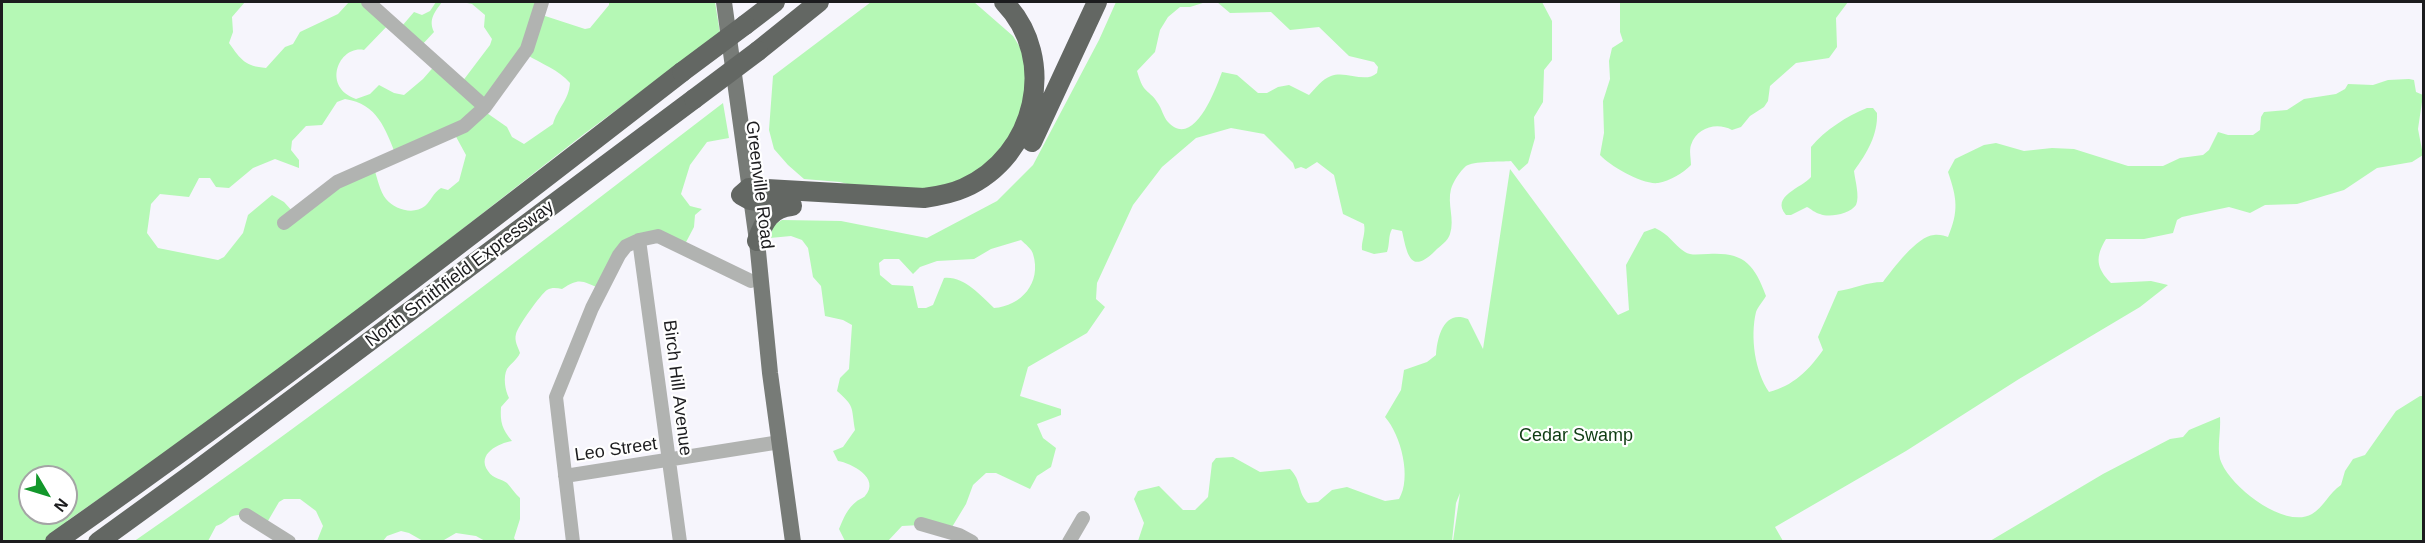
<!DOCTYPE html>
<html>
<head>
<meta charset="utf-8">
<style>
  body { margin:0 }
  #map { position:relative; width:2425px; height:543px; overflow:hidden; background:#f6f5fc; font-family:Helvetica,sans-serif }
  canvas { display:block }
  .frame { position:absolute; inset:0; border:3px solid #1c1c1e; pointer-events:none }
  .north { position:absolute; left:18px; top:465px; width:60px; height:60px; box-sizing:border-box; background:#fff; border:2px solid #a4a4a5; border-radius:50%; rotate:128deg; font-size:16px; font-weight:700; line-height:24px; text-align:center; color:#1c1c1e }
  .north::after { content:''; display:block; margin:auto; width:21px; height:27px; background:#13972b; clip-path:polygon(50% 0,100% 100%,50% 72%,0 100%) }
</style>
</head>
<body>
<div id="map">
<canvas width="2425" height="543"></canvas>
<div class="frame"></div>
<div class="north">N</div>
</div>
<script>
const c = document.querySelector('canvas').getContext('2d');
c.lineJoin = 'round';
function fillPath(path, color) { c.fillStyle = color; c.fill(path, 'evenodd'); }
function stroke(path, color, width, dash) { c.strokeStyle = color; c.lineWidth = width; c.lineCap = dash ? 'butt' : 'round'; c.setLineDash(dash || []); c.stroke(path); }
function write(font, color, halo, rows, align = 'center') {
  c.font = font + ' Helvetica,sans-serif'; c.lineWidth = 4.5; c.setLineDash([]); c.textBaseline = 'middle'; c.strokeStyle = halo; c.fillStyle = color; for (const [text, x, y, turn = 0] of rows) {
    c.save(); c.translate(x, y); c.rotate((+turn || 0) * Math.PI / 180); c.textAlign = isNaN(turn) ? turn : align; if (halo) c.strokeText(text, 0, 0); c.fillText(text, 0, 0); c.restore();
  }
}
fillPath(new Path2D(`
  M2,2H245L232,17L233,32L229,43C241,60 245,66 266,68L285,47L293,44L300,32L338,14L349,2H371L392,21L364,50C339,45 321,87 356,99L370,94L379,85L394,93L404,95L423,79L437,63L462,82L490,45L492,39L484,27L485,15L472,4L462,2H545L542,15L585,29L590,28L609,5V2H715L720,33L584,134L419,263L213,420L67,521L70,527L49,541L2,542ZM527,55C542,64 559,70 570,83C569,100 557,109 553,124L524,144L512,137L507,127L484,111ZM345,99C378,104 385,129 396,155L454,133L466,155L459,181L448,190L441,188C433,193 431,201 425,206C414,215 395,210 386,199C380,192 377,177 374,168L294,213L284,202L272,195L248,215L243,233L224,257L218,260L158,248L147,233L151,204L160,194L189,197L199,178H210L216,187L229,188L253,168L275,159L299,168V160L291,150L292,141L306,126L322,125L337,102ZM30,477H66V513H30Z
  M436,2H442C435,12 428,19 434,32L421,46L402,26L414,12L422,15L430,11Z
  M871,2H974L1013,36L1021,49L1025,64L1027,96L1000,163L952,189H866L840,182L804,179L788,165L774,149L769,130L773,76Z
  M1116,2H1206L1190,7H1180L1168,17L1160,30L1155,52L1137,71C1139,77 1141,84 1144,88C1148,93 1154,96 1157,102C1162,108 1163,117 1168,122C1194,150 1216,88 1222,72L1237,75L1258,93H1267L1278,87L1289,85L1309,95C1316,88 1322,79 1331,76C1346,70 1365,84 1377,73L1378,67L1374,62L1349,56L1319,27L1290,30L1271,12L1230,13L1217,2H1542L1552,21V60L1544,70L1543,102L1534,117L1535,138L1528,163L1519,171L1511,161C1500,162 1473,161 1466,166C1460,171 1453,182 1451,189C1447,204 1455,219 1450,234C1448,241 1440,246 1435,251C1410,276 1407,253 1402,231L1392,229C1388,236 1390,244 1387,252L1374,254L1362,250C1361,241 1366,234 1364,224L1343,214L1334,175L1317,162L1306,169L1301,167L1295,169L1293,163L1264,134L1231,128L1196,138L1162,167L1133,205L1097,283L1096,299L1105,307L1087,333L1028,367L1020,396L1061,409V415L1037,424L1043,438L1056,448L1051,467L1037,476L1030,489L996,473H986L973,485L966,504L949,532L920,525L902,526L888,541H845L839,529C844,517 847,509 857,501C858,500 865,497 865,496C881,478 851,463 838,461L833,451L843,447L855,430C851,406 855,407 837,391L840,378L849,369L852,325L843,320L825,316L821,286L813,277L808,248L802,240L791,236L759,239L757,235L782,220L841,221L927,238L997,201L1033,165L1099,40ZM1021,240C1025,244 1032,249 1033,254C1042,283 1021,306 994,308C980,295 964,276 944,278L933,305L926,308H918L913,286L892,285L880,275L879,263L884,259H899L913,274L920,267L937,261L974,259L991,249Z
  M1620,2H1848L1836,18L1837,47L1829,58L1796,63L1770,86L1768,101L1764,107L1750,116L1741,127L1732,130C1717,122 1697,127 1691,145C1689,150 1691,159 1691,165C1683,173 1670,181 1658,183C1643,185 1610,166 1600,155L1604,133L1603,101L1610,79L1609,61L1612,48L1623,41L1620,32Z
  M2409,79L2414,80L2416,92L2423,95L2418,129L2423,155L2412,162L2377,168L2344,190L2297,204L2265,205L2250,213L2229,207L2182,217L2177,220L2173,233L2144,239H2106C2095,257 2096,268 2111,283L2151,281L2168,285L2140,307L2019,379L1906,451L1775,527L1783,541H1453L1460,493L1456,503L1452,541H1138L1144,523L1134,499L1138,491L1159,486L1183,510H1195L1208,497L1212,463L1216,458L1233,457L1260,472L1290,469C1302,481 1297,492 1308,503L1318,502L1332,490L1347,487L1385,501L1399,499C1412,478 1401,435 1385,417L1401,390L1404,370L1427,362L1436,355C1437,337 1444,309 1468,319L1483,349L1510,169L1618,315L1629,310L1626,265L1644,232L1655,228C1669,234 1673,244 1685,252C1691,256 1700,254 1708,254C1743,252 1754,263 1766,296C1763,301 1758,307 1756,312C1750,337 1755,372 1769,392C1793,386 1809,370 1823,350L1818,337L1838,291C1854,289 1866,282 1883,282C1893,269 1917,236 1934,235C1939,234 1945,236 1948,237C1959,211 1957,198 1948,172L1955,159L1984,145L1996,143L2024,151L2052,148L2074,149L2128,166H2163L2180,158L2203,155L2209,150L2218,132L2228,135H2253L2260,130L2261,117L2264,112L2287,110L2304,99L2336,94L2345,89L2348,84L2373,85L2388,80Z
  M723,103L729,138L707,142L690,165L681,194L690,206L702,209L695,215L694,227L684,246L666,239L632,244L601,289C582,281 580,277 562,289C557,288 552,287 547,290C541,294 518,326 516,334C514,341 518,347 520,353C517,360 511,363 507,369C503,377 505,390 509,398L501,407C500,422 502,429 512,441C499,443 476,454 488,471C493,479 502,479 507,483C511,487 515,494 520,498V519L514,538L516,541H485L476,536L456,533L444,540L423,541L409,533L401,531L387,536L383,541H317L323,526L316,511L300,499H284L279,502L265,526C254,520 241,510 229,518C224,522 222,524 216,526L208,541L133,542C335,403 528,252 723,103Z
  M1867,108H1873L1877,113C1878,135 1867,153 1854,171C1855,180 1860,197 1856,205C1850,214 1829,218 1820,214C1815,213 1811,209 1807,207L1791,215H1786C1770,196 1802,188 1811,177V147C1825,130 1847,116 1867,108Z
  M2420,396H2423V541H1990L2103,474L2170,439L2183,437L2189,430L2220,417C2221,431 2217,446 2220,459C2228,485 2284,530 2312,514C2323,508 2329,493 2341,485L2345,471L2353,459L2365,455L2396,411Z`), '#b5f8b5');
stroke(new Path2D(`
  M368,2L485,107
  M284,223L337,182L464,126L485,107L527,49L542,2
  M639,240L680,542
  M565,476L780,442
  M246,515L289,542
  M921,524L959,535L972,542
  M573,542L556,397L592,308L619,255L626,246L639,240L658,236L751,281
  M1069,542L1083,518`), '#b1b3b1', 14);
stroke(new Path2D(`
  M724,2L757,241L770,373L793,542`), '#777b77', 16);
stroke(new Path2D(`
  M745,25L775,2
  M758,51L819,2
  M1032,142L1097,2
  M786,206L750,200L741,195L749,188L924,198C938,196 951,194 964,188C1036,156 1059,59 1004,2
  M757,241C763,223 771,207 792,206
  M55,542C269,392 476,232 682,72
  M98,542L196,471L694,99`), '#636763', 20);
stroke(new Path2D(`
  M682,72L745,25
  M694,99L758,51`), '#636763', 20);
write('18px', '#1c1c1e', '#fff', [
  ["Greenville Road",759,185,83],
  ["North Smithfield Expressway",460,274,-37],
  ["Birch Hill Avenue",677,388,83],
  ["Leo Street",616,450,-8]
]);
write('18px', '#0e3c12', '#fff', [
  ["Cedar Swamp",1576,436]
]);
</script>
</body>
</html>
